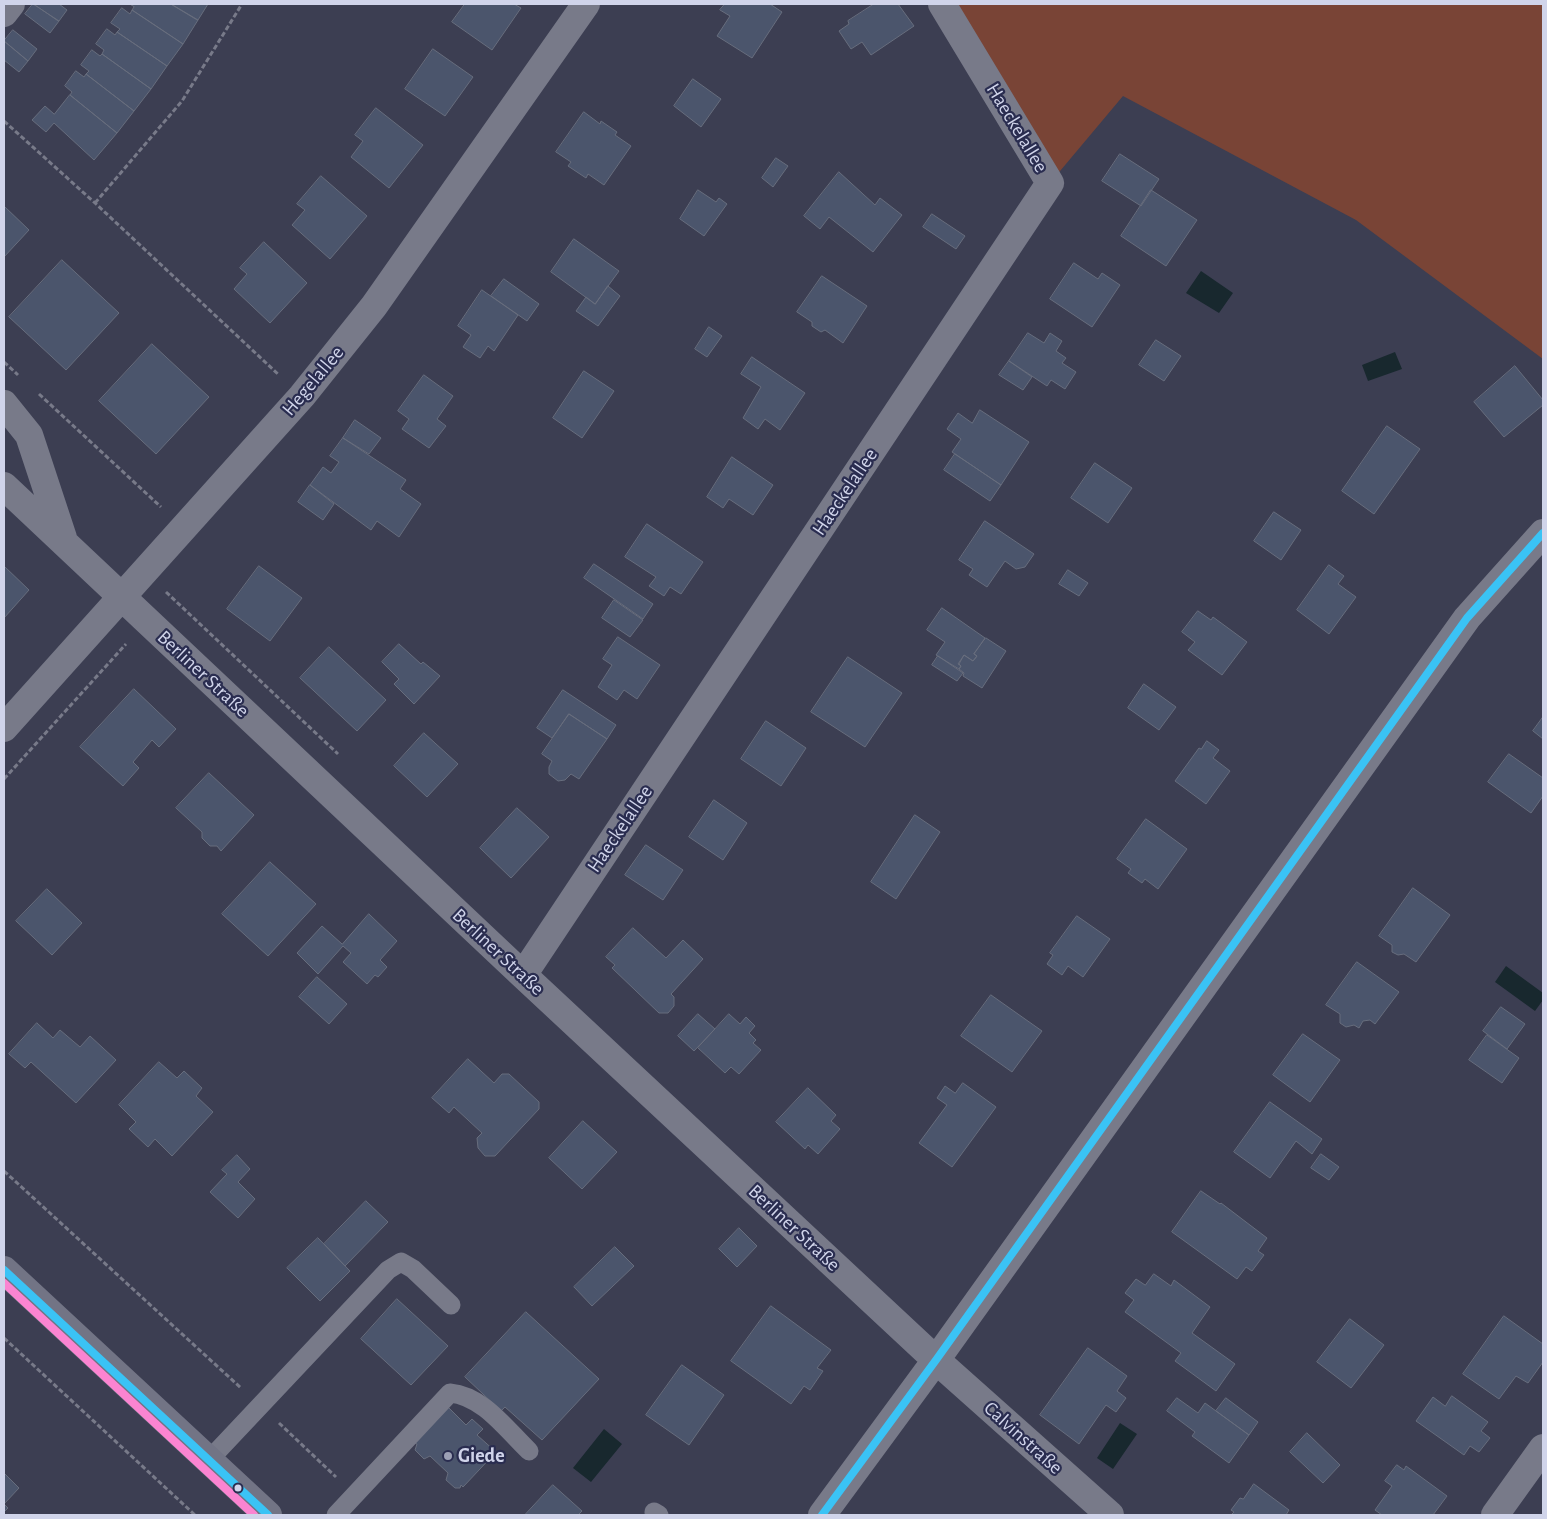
<!DOCTYPE html>
<html>
<head>
<meta charset="utf-8">
<style>
  body { margin:0 }
  #map { position:relative; width:1547px; height:1519px; overflow:hidden; background:#3c3e52; font-family:"Alegreya Sans",sans-serif }
  canvas { display:block }
  .frame { position:absolute; inset:0; border:5px solid #d0d4ea; pointer-events:none }
</style>
</head>
<body>
<div id="map">
<canvas width="1547" height="1519"></canvas>
<div class="frame"></div>
</div>
<script>
const c = document.querySelector('canvas').getContext('2d');
c.lineJoin = 'round';
function fillPath(path, color) { c.fillStyle = color; c.fill(path, 'evenodd'); }
function stroke(path, color, width, dash) { c.strokeStyle = color; c.lineWidth = width; c.lineCap = dash ? 'butt' : 'round'; c.setLineDash(dash || []); c.stroke(path); }
function write(font, color, halo, rows, align = 'center') {
  c.font = font + ' "Alegreya Sans",sans-serif'; c.lineWidth = 4.5; c.setLineDash([]); c.textBaseline = 'middle'; c.strokeStyle = halo; c.fillStyle = color; for (const [text, x, y, turn = 0] of rows) {
    c.save(); c.translate(x, y); c.rotate((+turn || 0) * Math.PI / 180); c.textAlign = isNaN(turn) ? turn : align; if (halo) c.strokeText(text, 0, 0); c.fillText(text, 0, 0); c.restore();
  }
}
fillPath(new Path2D(`
  M945,4H1543V359L1356,220L1123,96L1050,183Z`), '#794436');
fillPath(new Path2D(`
  M1201,271L1233,293L1219,313L1186,293Z
  M1395,352L1402,369L1368,381L1362,365Z
  M1506,966L1543,993V1000L1535,1011L1495,982Z
  M1120,1423L1137,1434L1113,1469L1097,1458Z
  M604,1429L622,1444L591,1482L573,1468Z`), '#18282e');
const building = new Path2D(`
  M33,4L59,21L50,33L25,14Z
  M34,4H59L67,10L59,21Z
  M130,4H171L198,20L183,44L132,10L134,7Z
  M171,4H208L198,20Z
  M465,4H514L521,8L492,50L452,22Z
  M725,4H770L782,12L752,58L717,36L730,16L720,10Z
  M874,4H898L914,26L871,55L862,42L851,49L839,31L849,24L848,21Z
  M122,8L130,14L132,10L183,44L167,66L117,32L120,29L111,23Z
  M107,29L115,35L117,32L167,66L151,89L102,54L104,50L96,44Z
  M13,30L37,49L28,61L4,41Z
  M4,41L28,61L19,72L4,60Z
  M433,49L473,77L445,116L405,89Z
  M92,50L100,56L102,54L151,89L134,111L86,74L89,71L81,65Z
  M76,71L84,77L86,74L134,111L117,133L70,95L72,92L65,86Z
  M693,79L721,99L701,127L674,106Z
  M70,95L117,133L94,160L54,123L46,132L32,120L45,106L54,114Z
  M376,108L423,145L389,188L351,157L363,141L355,135Z
  M584,112L600,124L601,121L617,132L615,135L631,146L604,185L588,174L586,178L568,166L571,162L556,152Z
  M1120,154L1159,179L1141,206L1102,181Z
  M776,158L788,166L773,187L762,178Z
  M839,172L875,205L880,198L902,215L873,252L829,217L820,229L804,216Z
  M321,176L367,216L330,259L292,225L305,210L297,204Z
  M698,190L716,202L719,198L727,204L704,236L680,219Z
  M1151,190L1197,220L1166,266L1121,236Z
  M4,206L29,230L4,257Z
  M932,214L965,236L956,249L923,227Z
  M574,239L619,271L595,304L551,272Z
  M264,242L307,283L270,323L234,289L247,274L240,268Z
  M62,260L119,313L66,370L9,317Z
  M1074,263L1098,279L1102,273L1120,285L1092,327L1050,299Z
  M822,276L867,306L843,343L825,330L821,332L812,326V322L797,312Z
  M504,279L539,304L527,321L491,296Z
  M608,286L620,296L598,326L576,311L586,297L595,304Z
  M482,290L518,315L494,351L488,346L480,358L463,347L471,335L458,326Z
  M709,327L722,336L707,357L695,349Z
  M1028,333L1044,343L1050,333L1062,341L1056,351L1066,358L1062,363L1076,372L1065,389L1051,380L1047,386L1009,361Z
  M1156,340L1181,356L1164,381L1139,365Z
  M152,344L209,397L156,454L99,401Z
  M752,357L805,393L780,430L765,419L758,429L743,418L761,387L741,374Z
  M1009,361L1032,377L1023,390L999,375Z
  M1515,366L1543,400V405L1504,437L1474,402Z
  M584,371L614,391L582,438L553,418Z
  M424,375L453,396L437,419L446,426L429,448L402,429L409,419L398,411Z
  M980,410L1029,442L1001,485L952,452L961,439L947,429L958,413L972,423Z
  M355,420L381,438L369,454L343,438Z
  M1387,426L1420,449L1374,514L1342,491Z
  M343,438L406,480L400,489L421,504L399,537L377,521L371,530L310,485L323,467L331,473L339,462L330,456Z
  M955,454L1001,485L990,501L944,470Z
  M732,457L773,485L753,515L729,499L723,508L707,497Z
  M1095,463L1132,488L1108,523L1071,498Z
  M310,485L334,504L323,520L298,502Z
  M1274,512L1301,530L1281,560L1254,541Z
  M985,521L1034,554L1025,567L1016,569L1005,561L987,587L969,575L973,569L959,560Z
  M647,524L703,562L681,594L670,587L664,596L649,586L656,577L625,557Z
  M594,564L653,604L643,619L584,578Z
  M1329,565L1344,576L1338,584L1356,597L1329,634L1297,610Z
  M4,566L29,590L4,618Z
  M259,566L302,598L270,641L227,609Z
  M1068,570L1088,583L1079,596L1059,584Z
  M614,600L643,620L630,637L602,618Z
  M942,608L985,638L974,654L977,656L973,661L964,655L958,664L961,666L959,669L936,655L945,642L927,630Z
  M1198,611L1211,620L1213,617L1247,642L1222,675L1188,650L1195,642L1182,632Z
  M618,637L660,665L637,699L624,690L617,700L598,687L612,665L603,659Z
  M986,638L1006,651L982,688L963,676L964,673L959,669L961,666L959,664L964,655L973,661L977,656L974,654Z
  M399,644L421,664L423,662L440,676L414,704L394,684L399,679L382,662Z
  M329,647L386,700L357,731L300,678Z
  M938,656L963,673L957,681L932,665Z
  M848,657L902,693L865,747L811,712Z
  M1144,684L1176,707L1159,730L1128,708Z
  M134,689L176,729L159,747L152,740L133,762L139,768L123,786L80,747Z
  M563,690L616,725L607,739L569,714L552,738L537,728Z
  M569,714L607,739L579,779L571,774L565,780L558,781L549,774V767L552,761L542,754Z
  M1543,717V739L1533,731Z
  M766,721L806,748L781,786L741,759Z
  M424,733L458,764L427,797L394,766Z
  M1207,741L1219,750L1213,758L1230,771L1206,804L1175,781L1199,748L1201,749Z
  M1509,754L1543,778V796L1531,813L1488,782Z
  M209,773L254,815L221,851L217,846H210L202,838V832L176,808Z
  M714,800L747,823L723,860L689,837Z
  M517,808L549,837L511,878L480,848Z
  M915,815L940,832L896,899L871,882Z
  M1146,819L1187,849L1158,889L1145,879L1142,883L1128,873L1131,869L1117,859Z
  M646,845L683,870L663,900L625,875Z
  M270,862L316,904L268,956L222,914Z
  M1413,888L1450,915L1416,962L1404,954L1398,955L1392,952V945L1379,936Z
  M47,889L82,923L52,955L16,921Z
  M369,914L397,941L380,960L387,967L378,977L375,975L367,984L343,962L351,953L343,946L318,974L297,953L322,926L342,944Z
  M1077,916L1110,939L1083,977L1068,966L1062,975L1047,964L1053,955L1050,953Z
  M633,928L666,958L683,940L703,959L671,994L674,997V1006L668,1013H659L612,968L615,965L606,957Z
  M1357,962L1399,992L1375,1024L1370,1020L1363,1021L1359,1028L1354,1025L1346,1027L1340,1023V1014L1326,1005Z
  M317,977L347,1004L329,1024L299,997Z
  M991,995L1042,1031L1012,1072L961,1036Z
  M1501,1007L1525,1024L1507,1049L1483,1031Z
  M698,1014L715,1029L694,1051L678,1036Z
  M729,1014L740,1024L746,1017L755,1026L749,1033L756,1040L753,1043L761,1050L739,1074L731,1067L725,1073L698,1048Z
  M37,1023L53,1038L60,1030L80,1047L90,1036L116,1060L76,1103L31,1062L25,1068L9,1054Z
  M1303,1034L1340,1060L1310,1102L1273,1075Z
  M1487,1035L1519,1058L1502,1083L1469,1060Z
  M468,1059L494,1083L502,1074H509L539,1102V1109L495,1156H485L478,1148L477,1138L482,1133L454,1107L449,1113L432,1098Z
  M159,1062L177,1078L184,1071L202,1088L196,1096L213,1112L172,1156L155,1139L148,1147L129,1129L136,1122L119,1105Z
  M963,1083L996,1107L952,1167L919,1143L947,1105L937,1098L945,1086L955,1093Z
  M808,1088L836,1115L831,1121L840,1129L818,1154L808,1145L805,1149L776,1122Z
  M1270,1102L1322,1139L1312,1154L1296,1141L1270,1178L1234,1152Z
  M583,1121L617,1152L582,1189L549,1158Z
  M1321,1154L1339,1167L1329,1180L1311,1168Z
  M237,1155L250,1169L238,1182L255,1199L238,1218L210,1192L227,1174L222,1170Z
  M1201,1191L1220,1204L1221,1203L1267,1238L1258,1251L1264,1255L1252,1271L1246,1267L1237,1279L1172,1232Z
  M366,1201L388,1222L345,1266L324,1244Z
  M739,1228L757,1246L737,1267L719,1249Z
  M318,1238L350,1271L320,1301L287,1268Z
  M615,1247L634,1266L592,1306L574,1287Z
  M1154,1274L1171,1286L1174,1280L1210,1307L1192,1333L1235,1364L1216,1391L1175,1361L1181,1353L1125,1312L1134,1300L1125,1293L1136,1279L1145,1285Z
  M397,1299L448,1346L411,1385L361,1339Z
  M771,1306L831,1350L817,1368L823,1371L810,1390L804,1386L791,1404L731,1361Z
  M526,1312L599,1379L542,1440L505,1407L501,1411L465,1377Z
  M1504,1316L1543,1344V1362L1528,1383L1516,1376L1499,1399L1463,1374Z
  M1350,1319L1384,1345L1351,1388L1317,1362Z
  M1088,1348L1127,1376L1117,1391L1126,1398L1116,1412L1106,1405L1079,1444L1040,1415Z
  M682,1365L724,1395L689,1445L646,1415Z
  M1452,1396L1488,1422L1481,1431L1490,1438L1479,1452L1470,1446L1464,1455L1416,1421L1433,1397L1445,1406Z
  M1177,1398L1198,1413L1205,1403L1249,1435L1229,1463L1192,1436L1195,1432L1167,1411Z
  M1226,1398L1258,1422L1249,1435L1216,1411Z
  M448,1407L466,1425L472,1419L483,1429L477,1435L496,1452L463,1487L461,1485L460,1488H455L446,1480L448,1473L430,1456L424,1459L415,1450L417,1444L415,1443Z
  M1307,1433L1340,1465L1323,1483L1290,1452Z
  M1397,1465L1404,1470L1406,1466L1447,1496L1433,1515H1382L1375,1510L1392,1486L1385,1481Z
  M4,1473L19,1488L4,1504L8,1508L4,1512Z
  M1254,1484L1289,1510L1286,1515H1231L1234,1512L1231,1510L1240,1498L1243,1499Z
  M553,1485L582,1511L578,1515H525Z`);
fillPath(building, '#4b556c');
stroke(building, '#676d7d', 1);
stroke(new Path2D(`
  M4,121L95,203L279,375
  M95,203L182,101L242,4
  M4,362L18,375
  M39,394L161,507
  M166,592L338,754
  M4,779L126,644
  M4,1171L241,1388
  M4,1338L195,1515
  M279,1423L336,1477`), '#787a89', 3, [5, 2.5]);
stroke(new Path2D(`
  M209,1460L388,1270L401,1262L413,1269L451,1305
  M654,1512L659,1515
  M336,1515L450,1393C483,1396 506,1429 529,1451`), '#787a89', 19);
stroke(new Path2D(`
  M4,13L11,4
  M4,404L29,435L63,538
  M4,486L523,975L936,1360L1110,1515
  M4,728L302,396L374,306L586,4
  M523,975L1050,183L942,4
  M822,1515L936,1360L1467,618L1543,533
  M1495,1515L1543,1448`), '#787a89', 28);
stroke(new Path2D(`
  M4,1270L268,1515`), '#727485', 28);
stroke(new Path2D(`
  M4,1270L268,1515
  M822,1515L936,1360L1467,618L1543,533`), '#3ac3f5', 8);
stroke(new Path2D(`
  M4,1283L254,1515`), '#fb84d1', 8);
for (const [x, y, r, color] of [
  [448,1456,5,"#9ca0b5"],
  [238,1488,4.5,"#d0d4ea"]
]) { const dot = new Path2D(); dot.arc(x, y, r, 0, 2 * Math.PI); c.fillStyle = color; c.fill(dot); stroke(dot, '#2a2d50', 2); }
write('20px', '#d0d4ea', '#2a2d50', [
  ["Haeckelallee",1017,128,59],
  ["Hegelallee",313,381,-50],
  ["Haeckelallee",845,492,-56],
  ["Berliner Straße",203,674,43],
  ["Haeckelallee",620,829,-56],
  ["Berliner Straße",498,952,43],
  ["Berliner Straße",794,1228,43],
  ["Calvinstraße",1023,1438,42]
]);
write('bold 20px', '#d0d4ea', '#2a2d50', [
  ["Giede",458,1456]
], 'left');
</script>
</body>
</html>
